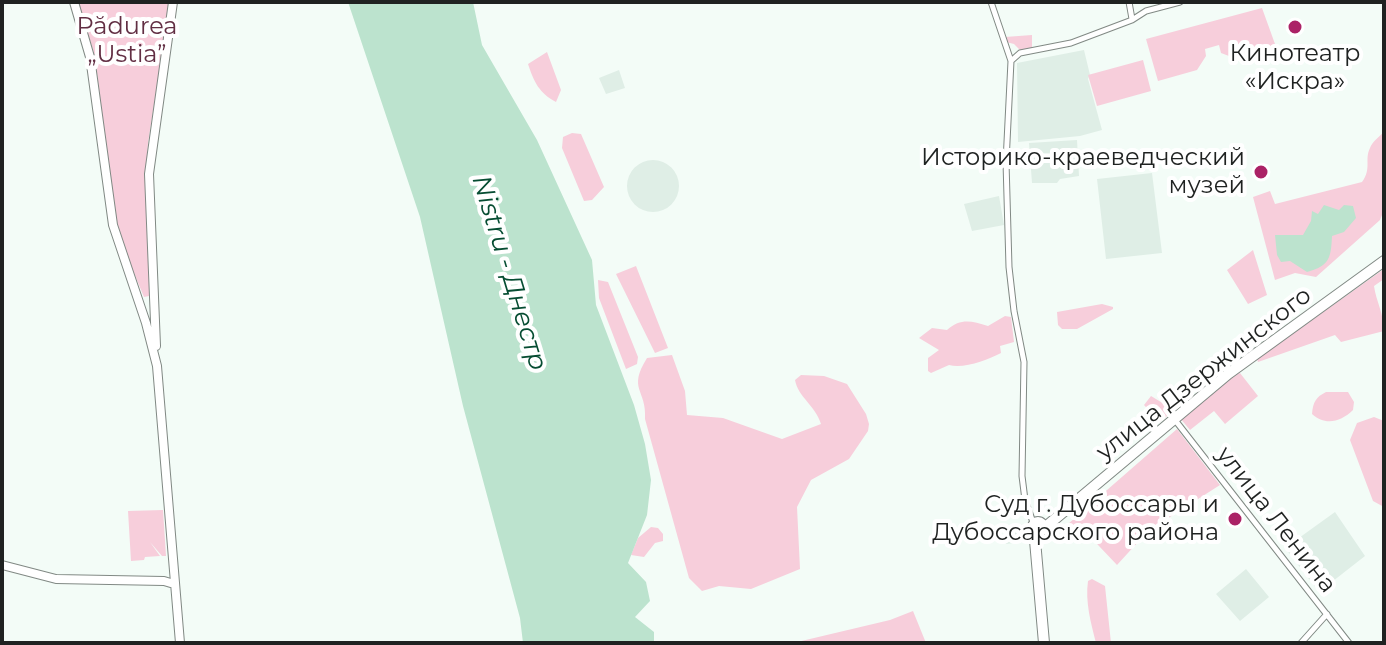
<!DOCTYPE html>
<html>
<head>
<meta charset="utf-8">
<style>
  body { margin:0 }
  #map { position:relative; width:1386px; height:645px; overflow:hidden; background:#f3fcf7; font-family:Montserrat,sans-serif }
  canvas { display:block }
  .frame { position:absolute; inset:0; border:4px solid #1f2221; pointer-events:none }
</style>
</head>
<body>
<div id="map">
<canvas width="1386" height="645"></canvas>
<div class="frame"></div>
</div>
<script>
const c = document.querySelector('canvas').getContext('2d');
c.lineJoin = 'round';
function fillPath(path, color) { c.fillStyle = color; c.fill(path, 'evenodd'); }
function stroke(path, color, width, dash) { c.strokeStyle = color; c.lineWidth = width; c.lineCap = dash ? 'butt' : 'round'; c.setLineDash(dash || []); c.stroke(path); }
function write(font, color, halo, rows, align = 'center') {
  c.font = font + ' Montserrat,sans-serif'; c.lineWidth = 8; c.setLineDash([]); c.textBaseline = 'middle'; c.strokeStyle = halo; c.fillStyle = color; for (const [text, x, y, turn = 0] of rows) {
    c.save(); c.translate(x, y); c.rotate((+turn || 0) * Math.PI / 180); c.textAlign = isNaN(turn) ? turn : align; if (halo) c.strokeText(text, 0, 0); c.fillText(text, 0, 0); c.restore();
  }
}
fillPath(new Path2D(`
  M1084,50L1090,75L1088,79L1102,130L1080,136L1018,142L1017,63Z
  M619,70L625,88L606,94L599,78Z
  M1077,140L1079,176L1060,179L1057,183H1032L1029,143Z
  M627 186a26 26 0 1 1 52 0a26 26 0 1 1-52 0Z
  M1152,173L1162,253L1106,259L1097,179Z
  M999,196L1004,225L972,231L964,204Z
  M1335,512L1365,556L1319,592L1285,548Z
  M1024,524L1028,541L1006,544L1004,536L1014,533L1012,527Z
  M1246,569L1269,597L1240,621L1216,594Z`), '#dfeee6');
fillPath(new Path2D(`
  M78,2H170L148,143L146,171L151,284L149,296L144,297L121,242L113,209L95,56Z
  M1262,8L1275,44L1237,59L1221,53L1219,45L1205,49L1206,56L1197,70L1158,81L1146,39Z
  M1032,35V49L1020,50L1014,44L1006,42L1005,37Z
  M547,52L561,90L556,102C539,93 534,82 528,64Z
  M1143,60L1151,91L1097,106L1088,75Z
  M1384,132V210L1380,220L1316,277L1295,273L1275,280L1253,197L1270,191L1275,204L1362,182C1372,168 1364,160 1370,148C1372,142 1380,136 1384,132Z
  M572,133L581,134L604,187L592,200L584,201L562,148L563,137Z
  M1253,250L1267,295L1248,304L1227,270Z
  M636,266L668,348L655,353L616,274Z
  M1384,269V279L1374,286C1376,301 1384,314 1384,331L1341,342L1335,335L1258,362L1257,359Z
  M598,280L608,282L638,357L637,364L626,369L599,298Z
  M1102,304L1113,307V309L1077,329H1062L1058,325L1057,312Z
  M1005,316L1011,317L1014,342L1000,346L1001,353C987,360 964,369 949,365L931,373L928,371V358L939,350L919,338L932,328L947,330C961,318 971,321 988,326Z
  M672,355L685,391L687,415L723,418L782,439L821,424C815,405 798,397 795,380L801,375L824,376L847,384L866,414L869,424L868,431L849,459L811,480L797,507L800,569L751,589L719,586L702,591L689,578L645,419C647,389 627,390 647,358Z
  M1240,373L1258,396L1225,424L1214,411L1190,430L1180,418L1229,377Z
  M1326,392H1348L1354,402L1353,410C1341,422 1325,426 1312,414C1313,402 1316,397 1326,392Z
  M1151,396L1174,410L1160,422L1144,405Z
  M1374,417L1384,421V507L1373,501L1350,440L1357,423Z
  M1177,429L1220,485L1148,531L1117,565L1081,527L1074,532L1068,524Z
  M163,510L166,556H162L150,542L160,556L145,557L144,560L131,561L128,511Z
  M651,527L658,528L663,534V541L655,543L644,557L631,555L638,538Z
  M1092,579L1105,586L1111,643H1096C1091,623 1085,602 1088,581Z
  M913,611L926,643H793L890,620Z`), '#f7cedb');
fillPath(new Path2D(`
  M348,2H473L482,45L537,140L592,260L596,305L634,405L645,444L651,480L647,515L628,563L646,582L650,601L635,617L654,632V643H523L520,618L463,406L420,217Z
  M1324,205L1339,210L1344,205L1353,206L1356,218L1344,232L1332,236C1331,257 1330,266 1307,272L1290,261L1281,262L1277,255L1275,235H1303L1311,221L1312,211L1318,214Z`), '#bce3ce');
const minor = new Path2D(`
  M991,2L1011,61L1006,162L1009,267L1014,311L1024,362L1022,476L1025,500L1034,525
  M1129,2L1132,19
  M1011,61L1020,53L1071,43L1132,20L1146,11L1180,2
  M1175,420L1349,643
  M1301,643L1327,614`);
const major = new Path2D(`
  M74,2L90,57L113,225L146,323L157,366L180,643
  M156,346L149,174L173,2
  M2,565L56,579L164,581L174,584`);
const highway = new Path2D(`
  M1033 527a5 5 0 1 1 10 0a5 5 0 1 1-10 0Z
  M1034,529L1044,643
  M1043,529L1228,374L1384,261`);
stroke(minor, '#818984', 7);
stroke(major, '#818984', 10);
stroke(highway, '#818984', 12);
stroke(minor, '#fff', 5);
stroke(major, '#fff', 8);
stroke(highway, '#fff', 10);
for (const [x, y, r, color] of [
  [1295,27,8,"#ab2266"],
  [1261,172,8,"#ab2266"],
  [1235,519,8,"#ab2266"]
]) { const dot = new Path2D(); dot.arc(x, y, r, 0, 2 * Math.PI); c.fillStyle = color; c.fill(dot); stroke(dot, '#fff', 3); }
write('24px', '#622e43', '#fff', [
  ["Pădurea",127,27],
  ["„Ustia”",127,55]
]);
write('24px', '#1f2221', '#fff', [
  ["Кинотеатр",1295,54,"center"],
  ["«Искра»",1295,82,"center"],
  ["Историко-краеведческий",1245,158],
  ["музей",1245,186],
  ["Суд г. Дубоссары и",1219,505],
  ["Дубоссарского района",1219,533]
], 'right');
write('24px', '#1f2221', '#fff', [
  ["улица Дзержинского",1204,374,-38],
  ["улица Ленина",1276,520,52]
]);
write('italic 26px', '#064d32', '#fff', [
  ["Nistru - Днестр",509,273,73]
]);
</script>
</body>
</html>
